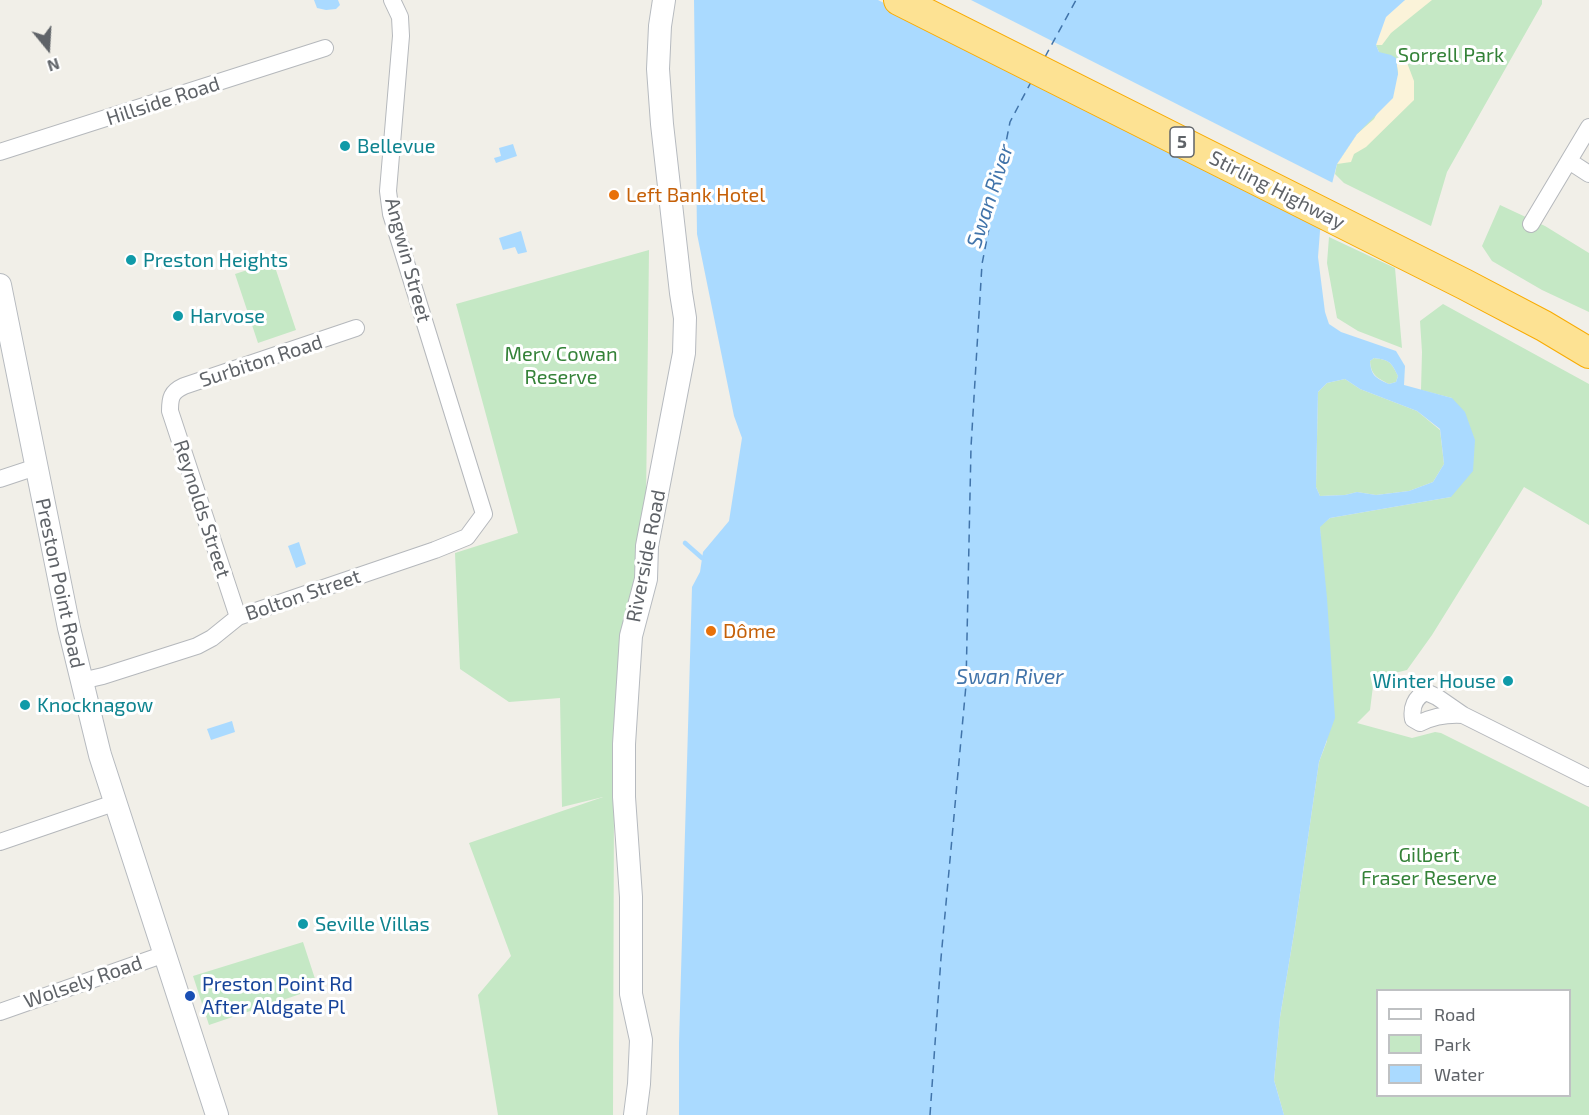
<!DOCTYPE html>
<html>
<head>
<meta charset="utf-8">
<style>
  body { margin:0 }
  #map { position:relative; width:1589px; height:1115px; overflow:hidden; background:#f1efe8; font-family:"Exo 2",sans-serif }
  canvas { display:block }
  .legend { position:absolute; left:1376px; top:989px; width:195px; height:108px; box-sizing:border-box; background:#fff; border:2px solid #bfc1c3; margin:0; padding:8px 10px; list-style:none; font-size:18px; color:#5f6368 }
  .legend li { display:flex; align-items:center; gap:12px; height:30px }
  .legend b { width:30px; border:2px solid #bfc1c3 }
  .north { position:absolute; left:18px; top:18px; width:60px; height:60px; -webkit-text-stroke:4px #fff; paint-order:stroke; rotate:162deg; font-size:16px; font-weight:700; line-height:24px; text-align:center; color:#5f6368 }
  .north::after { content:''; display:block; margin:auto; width:21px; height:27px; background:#5f6368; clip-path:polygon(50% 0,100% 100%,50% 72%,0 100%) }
</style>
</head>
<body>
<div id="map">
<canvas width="1589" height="1115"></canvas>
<ul class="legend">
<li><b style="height:8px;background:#fff"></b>Road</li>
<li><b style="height:16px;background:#c5e8c5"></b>Park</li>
<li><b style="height:16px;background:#aadaff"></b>Water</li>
</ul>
<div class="north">N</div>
</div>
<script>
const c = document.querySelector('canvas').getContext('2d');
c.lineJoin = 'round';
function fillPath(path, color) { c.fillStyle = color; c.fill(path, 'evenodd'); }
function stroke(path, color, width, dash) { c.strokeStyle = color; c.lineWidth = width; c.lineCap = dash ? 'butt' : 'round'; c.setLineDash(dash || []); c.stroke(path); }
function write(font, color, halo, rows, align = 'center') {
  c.font = font + ' "Exo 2",sans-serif'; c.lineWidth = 6; c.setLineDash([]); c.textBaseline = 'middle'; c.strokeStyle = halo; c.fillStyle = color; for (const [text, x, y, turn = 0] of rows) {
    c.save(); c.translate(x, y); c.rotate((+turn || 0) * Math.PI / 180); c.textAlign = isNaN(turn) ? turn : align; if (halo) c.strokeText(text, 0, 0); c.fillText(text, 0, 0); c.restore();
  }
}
fillPath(new Path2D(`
  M1405,0H1542V4L1447,172L1431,226L1344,183L1335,174L1337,164L1357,134L1379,52L1376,45Z
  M1500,205L1545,226L1589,253V312L1542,290L1492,261L1482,246Z
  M1329,237L1395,268L1402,348L1358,331L1337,318L1327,263Z
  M649,250L646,501L614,794L613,1115H498L478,995L511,956L469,843L603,797L562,807L560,698L509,702L460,669L455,553L518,533L456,304Z
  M269,263L275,267L296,330L258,343L235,274Z
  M1443,304L1589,384V525L1524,487L1432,635L1407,670L1374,678L1370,710L1357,723L1412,738L1435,732L1441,733L1589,807V1115H1284L1274,1080L1280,1017L1295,927L1319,762L1327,741L1320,526L1330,518L1451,497L1452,398L1421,390L1422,352L1420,321ZM1378,990H1570V1096H1378Z
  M1374,358C1390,360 1391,362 1398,376L1396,382L1389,384C1377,378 1371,375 1370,361Z
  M1345,379L1360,389L1417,411L1440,430L1444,464L1433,482L1409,491L1376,495L1357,492L1345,495L1320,496L1316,487L1318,392L1327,383Z
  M303,942L318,988L209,1025L193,976Z`), '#c5e8c5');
fillPath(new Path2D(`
  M1405,0H1432L1391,33L1382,45H1376L1386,17Z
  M1396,58L1406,60L1414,81V100L1366,147L1354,154L1351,162L1337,164L1357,134L1374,119L1398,74Z`), '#fbf3d9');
fillPath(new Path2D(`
  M314,0H338L340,5L336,9L326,10L317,8Z
  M694,0H1405L1386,17L1376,45L1379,52L1391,55L1396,58L1398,74L1393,98L1357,134L1337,164L1320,231L1318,257L1325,312L1329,324L1341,332L1396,351L1405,366L1404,385L1452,398L1465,412L1475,440L1473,471L1451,497L1330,518L1320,527L1327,598L1335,718L1319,762L1295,927L1280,1017L1274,1080L1284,1115H679V1043L692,587L700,572L703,552L729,521L742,438L734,416L697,234ZM1374,358C1390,360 1391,362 1398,376L1396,382L1389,384C1376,378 1371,376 1370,361ZM1345,379L1360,389L1417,411L1440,429L1444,464L1433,482L1409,491L1376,495L1357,492L1345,495L1320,496L1316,487L1318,392L1327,383Z
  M513,144L517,156L496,163L494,158L501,156L499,148Z
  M521,231L527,252L518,254L515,247L503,250L499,238Z
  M299,542L306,564L296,568L288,546Z
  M232,721L235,732L211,740L207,729Z`), '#aadaff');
fillPath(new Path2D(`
  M878,0H971L1335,184L1324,225Z`), '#f1efe8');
stroke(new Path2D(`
  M685,543L702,558`), '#aadaff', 4.5);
stroke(new Path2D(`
  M1045,57L1076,0
  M930,1115L941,958L966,685L971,447L982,264L1010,122L1031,82`), '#4174aa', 1.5, [8, 6]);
const street = new Path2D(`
  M0,152L325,48
  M1569,161L1589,174
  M1531,224L1589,127
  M0,479L36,467
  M238,617L170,411C170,398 171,392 184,386L356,328
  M81,681L103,676L197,646L212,638L238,617L435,550L467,537L484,514L391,214L388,191L401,36L400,17L392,0
  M1463,715C1447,714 1434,716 1420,723L1413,719C1411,708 1415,697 1426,692L1437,697L1463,715L1589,778
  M0,842L114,803
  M0,1012L165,954`);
const secondary = new Path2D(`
  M0,285L69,628L100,755L217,1115
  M635,1115L639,1084L641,1040L631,994V897L624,797V744L631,636L646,579L647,546L684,353L685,318L681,293L662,124L658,69L660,26L664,0`);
const highway = new Path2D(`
  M899,0L1464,284L1544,326L1589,353`);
stroke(street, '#b5b8bc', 18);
stroke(secondary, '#b6babf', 24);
stroke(highway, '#f9ab00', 32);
stroke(street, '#fff', 16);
stroke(secondary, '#fff', 22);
stroke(highway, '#fde293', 30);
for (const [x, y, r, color] of [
  [345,146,6,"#0f9aa8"],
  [614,195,6,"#e8710a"],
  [131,260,6,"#0f9aa8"],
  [178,316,6,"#0f9aa8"],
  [711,631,6,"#e8710a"],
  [1508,681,6,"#0f9aa8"],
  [25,705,6,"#0f9aa8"],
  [303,924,6,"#0f9aa8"],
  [190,996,6,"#1a4fb4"]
]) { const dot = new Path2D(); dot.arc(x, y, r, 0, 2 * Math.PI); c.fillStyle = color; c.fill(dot); stroke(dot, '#fff', 2); }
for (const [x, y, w] of [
  [1182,142,24]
]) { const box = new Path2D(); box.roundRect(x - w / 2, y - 15, w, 30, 4.5); c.fillStyle = '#fff'; c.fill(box); stroke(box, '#5f6368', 1.5); }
write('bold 18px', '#5f6368', null, [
  ["5",1182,142]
]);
write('20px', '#348238', '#fff', [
  ["Sorrell Park",1451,55],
  ["Merv Cowan",561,354],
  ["Reserve",561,377],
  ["Gilbert",1429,855],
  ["Fraser Reserve",1429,878]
]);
write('20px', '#5f6368', '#fff', [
  ["Hillside Road",163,101,-18],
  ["Stirling Highway",1277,190,27],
  ["Angwin Street",408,260,75],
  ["Surbiton Road",261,361,-18],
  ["Reynolds Street",202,509,72],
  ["Riverside Road",646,556,-79],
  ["Preston Point Road",60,583,78],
  ["Bolton Street",303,595,-19],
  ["Wolsely Road",83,982,-19]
]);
write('20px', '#0d838f', '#fff', [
  ["Bellevue",357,146],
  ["Preston Heights",143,260],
  ["Harvose",190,316],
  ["Winter House",1496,681,"right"],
  ["Knocknagow",37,705],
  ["Seville Villas",315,924]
], 'left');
write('20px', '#c56008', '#fff', [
  ["Left Bank Hotel",626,195],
  ["Dôme",723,631]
], 'left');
write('20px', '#164399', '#fff', [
  ["Preston Point Rd",202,984],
  ["After Aldgate Pl",202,1007]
], 'left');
write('italic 21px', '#4174aa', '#fff', [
  ["Swan River",990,196,-72],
  ["Swan River",1010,677]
]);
</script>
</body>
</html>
